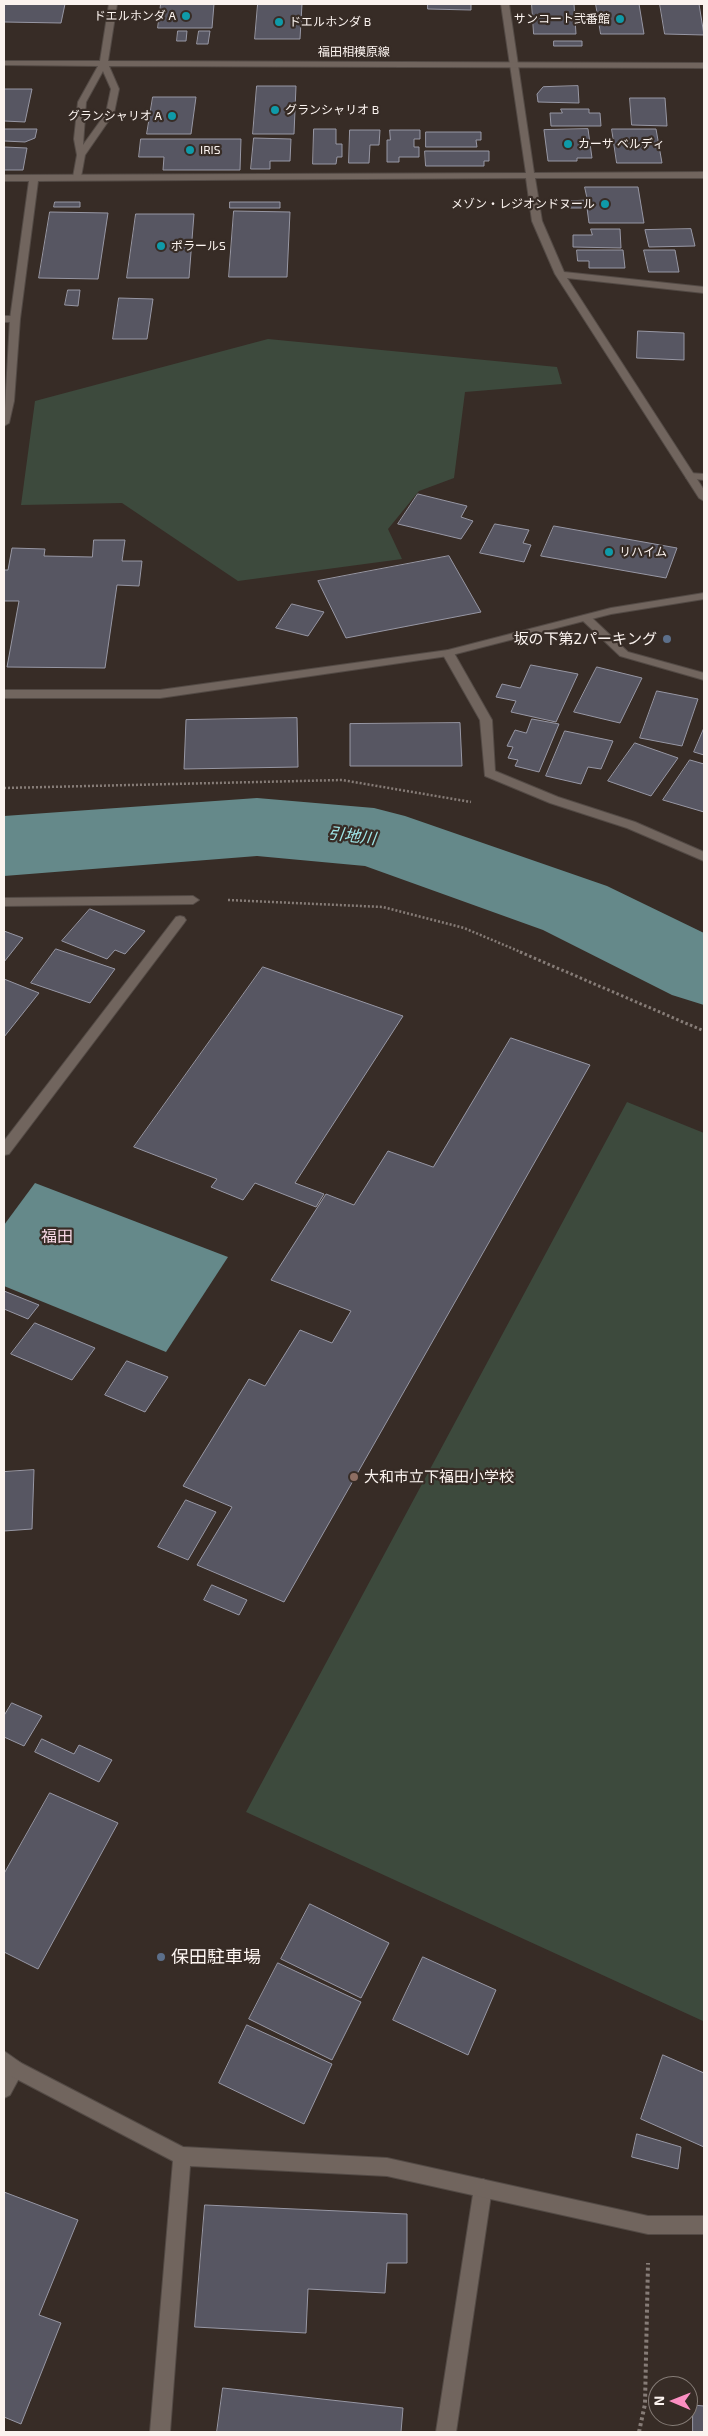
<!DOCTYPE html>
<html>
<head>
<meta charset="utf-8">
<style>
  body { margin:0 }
  #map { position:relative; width:708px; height:2436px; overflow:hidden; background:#372c26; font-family:"Exo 2",sans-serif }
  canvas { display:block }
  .frame { position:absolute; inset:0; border:5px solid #fbf3ef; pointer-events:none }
  .north { position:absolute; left:648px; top:2376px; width:50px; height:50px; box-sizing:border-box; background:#372c26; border:1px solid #857c76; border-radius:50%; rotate:271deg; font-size:14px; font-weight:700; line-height:20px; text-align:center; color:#fbf3ef }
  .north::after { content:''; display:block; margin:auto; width:18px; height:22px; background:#fc8fc2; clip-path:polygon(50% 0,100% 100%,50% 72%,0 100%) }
</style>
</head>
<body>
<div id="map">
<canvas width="708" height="2436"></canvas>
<div class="frame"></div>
<div class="north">N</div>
</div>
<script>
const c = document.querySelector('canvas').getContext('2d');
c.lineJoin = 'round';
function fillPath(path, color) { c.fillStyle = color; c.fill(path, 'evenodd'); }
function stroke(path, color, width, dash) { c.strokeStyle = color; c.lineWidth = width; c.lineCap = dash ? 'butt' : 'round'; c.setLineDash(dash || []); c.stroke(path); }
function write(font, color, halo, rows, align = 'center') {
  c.font = font + ' "Exo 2","Noto Sans JP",sans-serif'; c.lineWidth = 4.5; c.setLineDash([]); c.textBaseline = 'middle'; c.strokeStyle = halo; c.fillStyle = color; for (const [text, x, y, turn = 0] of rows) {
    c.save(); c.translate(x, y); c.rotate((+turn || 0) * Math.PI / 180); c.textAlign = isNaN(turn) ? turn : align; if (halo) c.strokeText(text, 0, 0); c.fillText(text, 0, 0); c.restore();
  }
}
fillPath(new Path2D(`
  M268,339L557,367L562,384L465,392L454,478L419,491L388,529L402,559L238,581L122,503L21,505L35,401Z
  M627,1102L704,1133L703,2021L246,1812Z`), '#3d4a3d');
fillPath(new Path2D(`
  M35,1183L228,1257L166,1352L4,1286V1225Z`), '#65898a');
fillPath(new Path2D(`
  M257,798L374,808L405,816L607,886L704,933V1005L672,995L543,930L365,866L257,856L4,876V816Z`), '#65898a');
const building = new Path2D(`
  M4,4H65L61,23L4,22Z
  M161,4H214L212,28H158Z
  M258,4H302L300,39H255Z
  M428,4H471V10L428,9Z
  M532,4H574L576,34H534Z
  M596,4H639L644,34H601Z
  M660,4H699L704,35L665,34Z
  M178,31H187L186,41H177Z
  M199,31H210L208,44H197Z
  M554,41H582V46H554Z
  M257,86H296L294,134H253Z
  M578,86L579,103L538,102L537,94L543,87Z
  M4,89H32L25,122L4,121Z
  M153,97H196L191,134H147Z
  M630,98H665L667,126L632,125Z
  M561,109H589V113H600L601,126H551L550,113H562Z
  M4,129H37L35,138L25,142L4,141Z
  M314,129H336V144H342V157H337L336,164H313Z
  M588,129L592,158H577V161H548L544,130Z
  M612,129H656L662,163H617Z
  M350,130H380L379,145H370L369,163H349Z
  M390,130H420V139H414V147H419V157H399V162H387V140H390Z
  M426,132H481V140H476L477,147H426Z
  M254,138L291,139L290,161H270V169H251Z
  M141,139H241L240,170H163L164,157H139Z
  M4,147L27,148L23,170H4Z
  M425,151H489V161H484V166H426Z
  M585,187H638L644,223H589L587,208H568V201L587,200Z
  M55,202H80V207H54Z
  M230,202H280V208H230Z
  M234,211L290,212L287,277H229Z
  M50,212L108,213L98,279L39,278Z
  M136,214H194L189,278H127Z
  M591,229H620L621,248L573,247V235H592Z
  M691,229L695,246L649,247L645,230Z
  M577,250H623L625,268H589V261H578Z
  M644,250H675L679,272H649Z
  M68,290H80L78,306L65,305Z
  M119,298L153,299L147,339H113Z
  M638,331L684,333V360L637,358Z
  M418,494L467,506L461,517L473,521L461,539L398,524Z
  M495,524L529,530L523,543L531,545L524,562L480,553Z
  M554,526L677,548L666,578L541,556Z
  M94,540H125L122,561H142L139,586L117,585L105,668L7,667L19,601H4V570H8L12,548L45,549L44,556L92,557Z
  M449,556L481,612L346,638L318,581Z
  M292,604L324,612L308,636L276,628Z
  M531,665L578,674L556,722L511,712L516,701L496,697L502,684L520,688Z
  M597,667L642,678L620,723L574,712Z
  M657,691L698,699L682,746L640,738Z
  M297,718L298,767L184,769L186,720Z
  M532,719L559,724L539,772L515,766L518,760L508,758L513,747L507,746L515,730L526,733Z
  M460,723L462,766H350V724Z
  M704,728V755L694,752Z
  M565,731L613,741L601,769L588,767L581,784L546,776Z
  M635,743L678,758L651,796L608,781Z
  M690,760L704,764V812L663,800Z
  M90,909L145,931L125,954L115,950L107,959L62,941Z
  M4,931L23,938L4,962Z
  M56,949L115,969L90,1003L31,983Z
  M263,967L403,1016L295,1183L324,1194L316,1207L255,1183L243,1200L211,1187L217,1179L134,1147Z
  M4,979L39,993L4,1037Z
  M511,1038L590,1065L284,1602L197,1565L232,1507L183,1486L249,1379L265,1386L300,1330L332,1343L351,1311L271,1280L326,1194L354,1205L388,1151L433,1167Z
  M4,1291L39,1305L28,1319L4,1309Z
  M35,1323L95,1348L72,1380L11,1354Z
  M127,1361L168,1377L145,1412L105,1395Z
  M34,1470L32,1529L4,1531V1472Z
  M186,1500L216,1512L188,1560L158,1547Z
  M212,1585L247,1600L239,1615L204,1600Z
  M12,1703L42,1716L24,1746L4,1737V1716Z
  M42,1739L74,1754L79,1745L112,1760L99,1782L35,1752Z
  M50,1793L118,1823L38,1969L4,1952V1874Z
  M310,1904L389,1943L361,1998L281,1959Z
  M423,1957L496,1990L468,2055L393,2020Z
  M278,1963L361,2002L332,2060L249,2019Z
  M247,2025L332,2064L304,2124L219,2083Z
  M663,2055L704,2073V2147L641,2119Z
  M637,2134L681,2147L678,2169L632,2157Z
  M4,2192L78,2220L39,2315L61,2323L21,2424L4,2417Z
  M205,2205L407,2214V2263H387L385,2293L308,2289L306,2333L195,2327Z
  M223,2388L403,2408L401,2432H217Z
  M693,2405L704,2406V2432H693Z`);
fillPath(building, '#575662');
stroke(building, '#9797a4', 1);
const service = new Path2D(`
  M4,316H15L20,319L15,322H4Z
  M690,473L704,474V480L686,478V474Z
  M586,615L590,616L628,652L704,673V680L620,656L582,620V616Z
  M15,2060L21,2063L24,2069L10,2095L4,2098C3,2084 0,2066 15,2060Z
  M483,2179L489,2182L492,2188L456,2432H436L474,2188L477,2182Z`);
const minor = new Path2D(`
  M501,4H509L534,173L704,172V178H535L542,221L564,272L704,287V293L567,278L704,490V501L699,498L555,274L532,221L526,178L38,181L20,319L14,401L9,423L4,426L10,319L29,181H4V175L526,173Z
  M448,650L454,653L492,720L495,771L558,797L635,822L704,852V861L627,828L550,803L485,776L480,720L442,653Z
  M193,896L199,900L193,904L4,906V898Z
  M180,916L184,917L186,920L184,923L9,1154L4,1155V1141L176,917Z
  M4,2051L21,2063L183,2147L387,2158L648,2216H704V2234H648L387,2176L190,2166L170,2432H150L173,2161L9,2075L4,2071Z`);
const tertiary = new Path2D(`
  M109,4H117L108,61L704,63V68L109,66L119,89L114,113L85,155L81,177L77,180L73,177L77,155L74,139L78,102L98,66L4,65V61H100ZM103,71L111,89L106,113L83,145L86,102Z
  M704,593V599L611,614L448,656L160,698H4V690H160L448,650L611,608Z`);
stroke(service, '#534a45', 2);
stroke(minor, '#534a45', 2);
stroke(tertiary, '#534a45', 2);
stroke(new Path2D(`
  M4,788L342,780L471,802
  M228,900L383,907L464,928L523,953`), '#867c77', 2.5, [2, 2]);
stroke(new Path2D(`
  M520,952L704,1031`), '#867c77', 3, [2.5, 2.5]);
stroke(new Path2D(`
  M639,2432L645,2404L648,2263`), '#867c77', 4, [3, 3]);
fillPath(service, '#71655e');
fillPath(minor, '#71655e');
fillPath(tertiary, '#71655e');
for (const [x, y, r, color] of [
  [186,16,5,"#0f9aa8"],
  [620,19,5,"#0f9aa8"],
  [279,22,5,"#0f9aa8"],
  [275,110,5,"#0f9aa8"],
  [172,116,5,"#0f9aa8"],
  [568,144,5,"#0f9aa8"],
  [190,150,5,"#0f9aa8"],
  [605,204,5,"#0f9aa8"],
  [161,246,5,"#0f9aa8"],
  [609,552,5,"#0f9aa8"],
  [667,639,5,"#5c6f8a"],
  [354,1477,5,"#8d6e63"],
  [161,1957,5,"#5c6f8a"]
]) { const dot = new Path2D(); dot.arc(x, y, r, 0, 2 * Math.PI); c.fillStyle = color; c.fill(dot); stroke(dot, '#372c26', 2); }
write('12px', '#fbf3ef', '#372c26', [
  ["ドエルホンダ A",176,16,"right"],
  ["サンコート弐番館",610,19,"right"],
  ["ドエルホンダ B",289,22],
  ["グランシャリオ B",285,110],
  ["グランシャリオ A",162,116,"right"],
  ["カーサ ベルディ",578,144],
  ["IRIS",200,150],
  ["メゾン・レジオンドヌール",595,204,"right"],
  ["ポラールS",171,246],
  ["リハイム",619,552]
], 'left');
write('12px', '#fbf3ef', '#372c26', [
  ["福田相模原線",354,52]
]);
write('15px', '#fbf3ef', '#372c26', [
  ["坂の下第2パーキング",657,639],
  ["大和市立下福田小学校",364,1477,"left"]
], 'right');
write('italic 16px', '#9fe6e8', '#372c26', [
  ["引地川",352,836,7]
]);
write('16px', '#f8d8e5', '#372c26', [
  ["福田",57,1237]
]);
write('18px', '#fbf3ef', '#372c26', [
  ["保田駐車場",171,1957]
], 'left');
</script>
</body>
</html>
